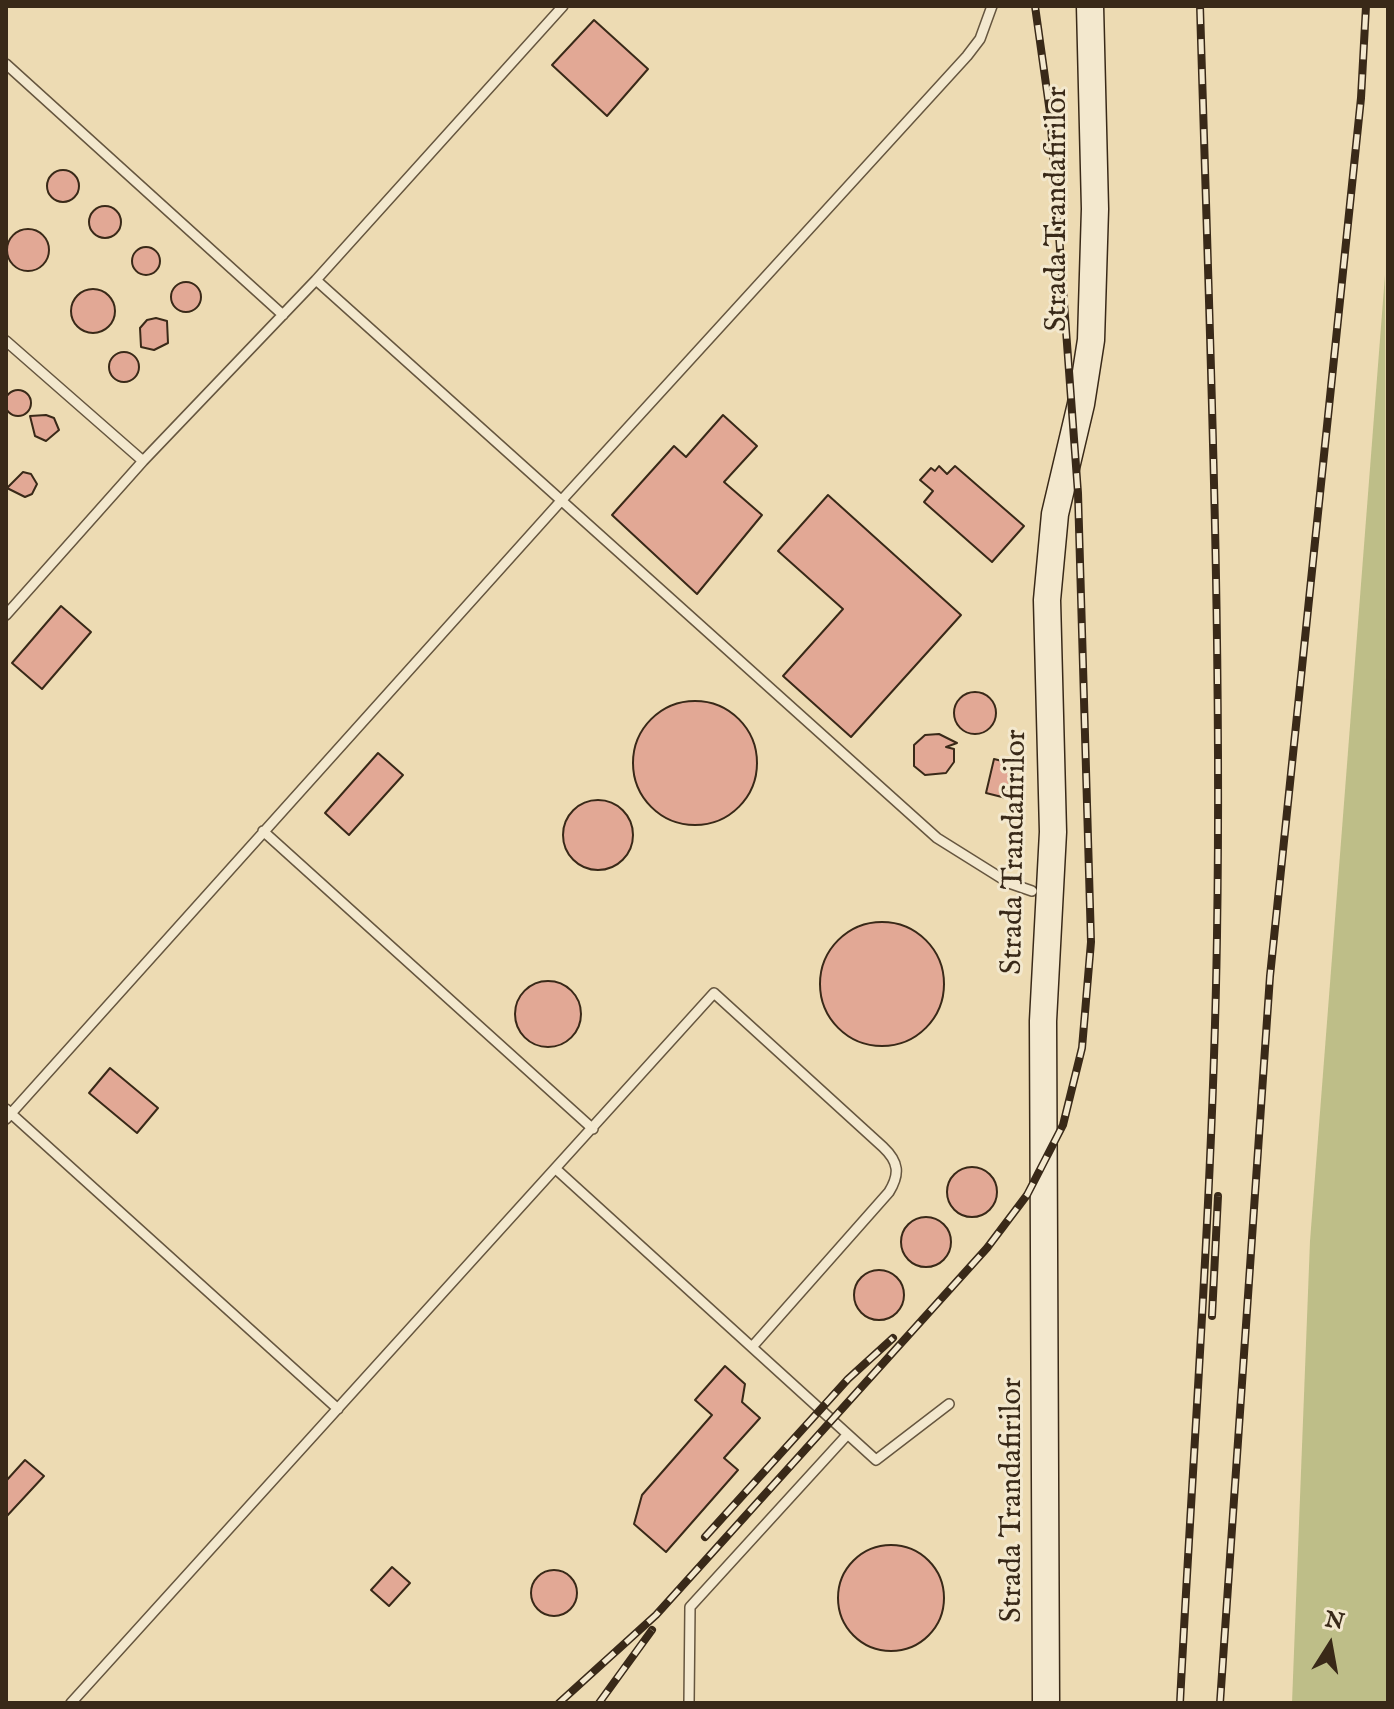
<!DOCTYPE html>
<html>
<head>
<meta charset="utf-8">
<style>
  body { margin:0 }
  #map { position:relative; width:1394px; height:1709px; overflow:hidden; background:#eddbb3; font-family:"IM FELL English",serif }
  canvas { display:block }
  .frame { position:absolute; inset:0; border:8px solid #392918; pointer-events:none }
  .north { position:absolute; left:1290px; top:1605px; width:80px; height:80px; -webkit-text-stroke:6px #f3e8ce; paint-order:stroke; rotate:11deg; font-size:22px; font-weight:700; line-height:32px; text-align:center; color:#392918 }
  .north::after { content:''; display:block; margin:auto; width:28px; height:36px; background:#392918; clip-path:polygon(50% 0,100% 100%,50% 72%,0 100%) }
</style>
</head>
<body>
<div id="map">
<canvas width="1394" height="1709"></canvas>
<div class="frame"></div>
<div class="north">N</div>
</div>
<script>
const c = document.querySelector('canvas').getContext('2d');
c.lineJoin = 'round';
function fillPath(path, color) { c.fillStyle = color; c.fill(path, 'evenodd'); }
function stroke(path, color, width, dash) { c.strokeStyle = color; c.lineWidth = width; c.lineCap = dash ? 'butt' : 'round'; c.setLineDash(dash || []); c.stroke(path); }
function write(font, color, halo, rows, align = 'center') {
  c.font = font + ' "IM FELL English",serif'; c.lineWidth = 6; c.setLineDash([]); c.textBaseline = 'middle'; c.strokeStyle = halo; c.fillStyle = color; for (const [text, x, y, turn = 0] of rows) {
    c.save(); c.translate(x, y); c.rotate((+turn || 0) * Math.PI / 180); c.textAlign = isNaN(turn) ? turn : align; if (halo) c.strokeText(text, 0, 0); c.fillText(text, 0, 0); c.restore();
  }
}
fillPath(new Path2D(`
  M1385,275L1388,1703H1292L1310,1241Z`), '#bebe88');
const building = new Path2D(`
  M594,20L648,69L607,116L552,65Z
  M47 186a16 16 0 1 1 32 0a16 16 0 1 1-32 0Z
  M89 222a16 16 0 1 1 32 0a16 16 0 1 1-32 0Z
  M7 250a21 21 0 1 1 42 0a21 21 0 1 1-42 0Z
  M132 261a14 14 0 1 1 28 0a14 14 0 1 1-28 0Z
  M171 297a15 15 0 1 1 30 0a15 15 0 1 1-30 0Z
  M71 311a22 22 0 1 1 44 0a22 22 0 1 1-44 0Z
  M156,318L167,321L168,343L154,350L141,347L140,328L147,320Z
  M109 367a15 15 0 1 1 30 0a15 15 0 1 1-30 0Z
  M5 403a13 13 0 1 1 26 0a13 13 0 1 1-26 0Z
  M46,415L54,418L59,430L46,441L35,436L30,416Z
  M723,415L757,446L724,482L762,515L697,594L612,515L674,446L686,457Z
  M939,466L947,474L955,466L1024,526L992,562L924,502L933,491L920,480L931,468L935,471Z
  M23,472L31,474L37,484L32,494L25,497L7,488Z
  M828,495L961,615L851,737L783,676L843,609L778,551Z
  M61,606L91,632L42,689L12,663Z
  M954 713a21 21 0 1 1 42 0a21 21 0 1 1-42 0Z
  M633 763a62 62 0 1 1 124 0a62 62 0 1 1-124 0Z
  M939,734L957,743L946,747L954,749V762L946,773L925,775L914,766V745L925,735Z
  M378,753L403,775L349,835L325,813Z
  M994,759L1014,764L1006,798L986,793Z
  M563 835a35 35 0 1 1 70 0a35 35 0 1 1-70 0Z
  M820 984a62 62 0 1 1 124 0a62 62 0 1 1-124 0Z
  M515 1014a33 33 0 1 1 66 0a33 33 0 1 1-66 0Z
  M110,1068L158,1108L137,1133L89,1093Z
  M947 1192a25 25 0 1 1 50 0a25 25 0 1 1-50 0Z
  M901 1242a25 25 0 1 1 50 0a25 25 0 1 1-50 0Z
  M854 1295a25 25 0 1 1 50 0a25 25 0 1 1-50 0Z
  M725,1366L745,1384L742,1402L760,1418L724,1458L738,1470L666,1552L634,1524L642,1495L712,1415L695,1400Z
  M25,1460L44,1476L6,1517V1481Z
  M838 1598a53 53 0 1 1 106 0a53 53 0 1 1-106 0Z
  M392,1567L410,1583L389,1606L371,1590Z
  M531 1593a23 23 0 1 1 46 0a23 23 0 1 1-46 0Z`);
fillPath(building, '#e2a895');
stroke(building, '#392918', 2);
const lane = new Path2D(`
  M6,64L283,315
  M316,280L937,838L1009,883L1032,891
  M6,341L143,461
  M6,615L143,461L316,280L563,6
  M263,831L593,1129
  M6,1109L338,1409
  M6,1119L560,502L967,56L980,39L992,6
  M557,1170L876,1460L949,1404
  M71,1703L714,993L883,1147C899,1162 900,1174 889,1192L752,1347
  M689,1703L690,1607L847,1435`);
const secondary = new Path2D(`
  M1046,1703L1043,1021L1053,832L1047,600L1055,514L1081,404L1091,340L1095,209L1090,6`);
stroke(lane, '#66563f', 12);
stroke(secondary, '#392918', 29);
stroke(lane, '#f3e8ce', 9);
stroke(secondary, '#f3e8ce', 26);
const rail = new Path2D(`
  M1212,1316L1218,1196
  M705,1537L848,1379L893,1338
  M559,1703L656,1615L987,1248L1027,1195L1063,1125L1082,1048L1091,942L1078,493L1050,113L1035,6
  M599,1703L652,1630
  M1180,1703C1193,1448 1213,1192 1217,936C1222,626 1209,316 1200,6
  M1220,1703L1270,976L1361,98L1366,6`);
stroke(rail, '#392918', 8);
stroke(rail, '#f3e8ce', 5, [15]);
write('30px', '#392918', '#f3e8ce', [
  ["Strada Trandafirilor",1059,209,-90],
  ["Strada Trandafirilor",1016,852,-89],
  ["Strada Trandafirilor",1014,1500,-90]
]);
</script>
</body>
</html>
